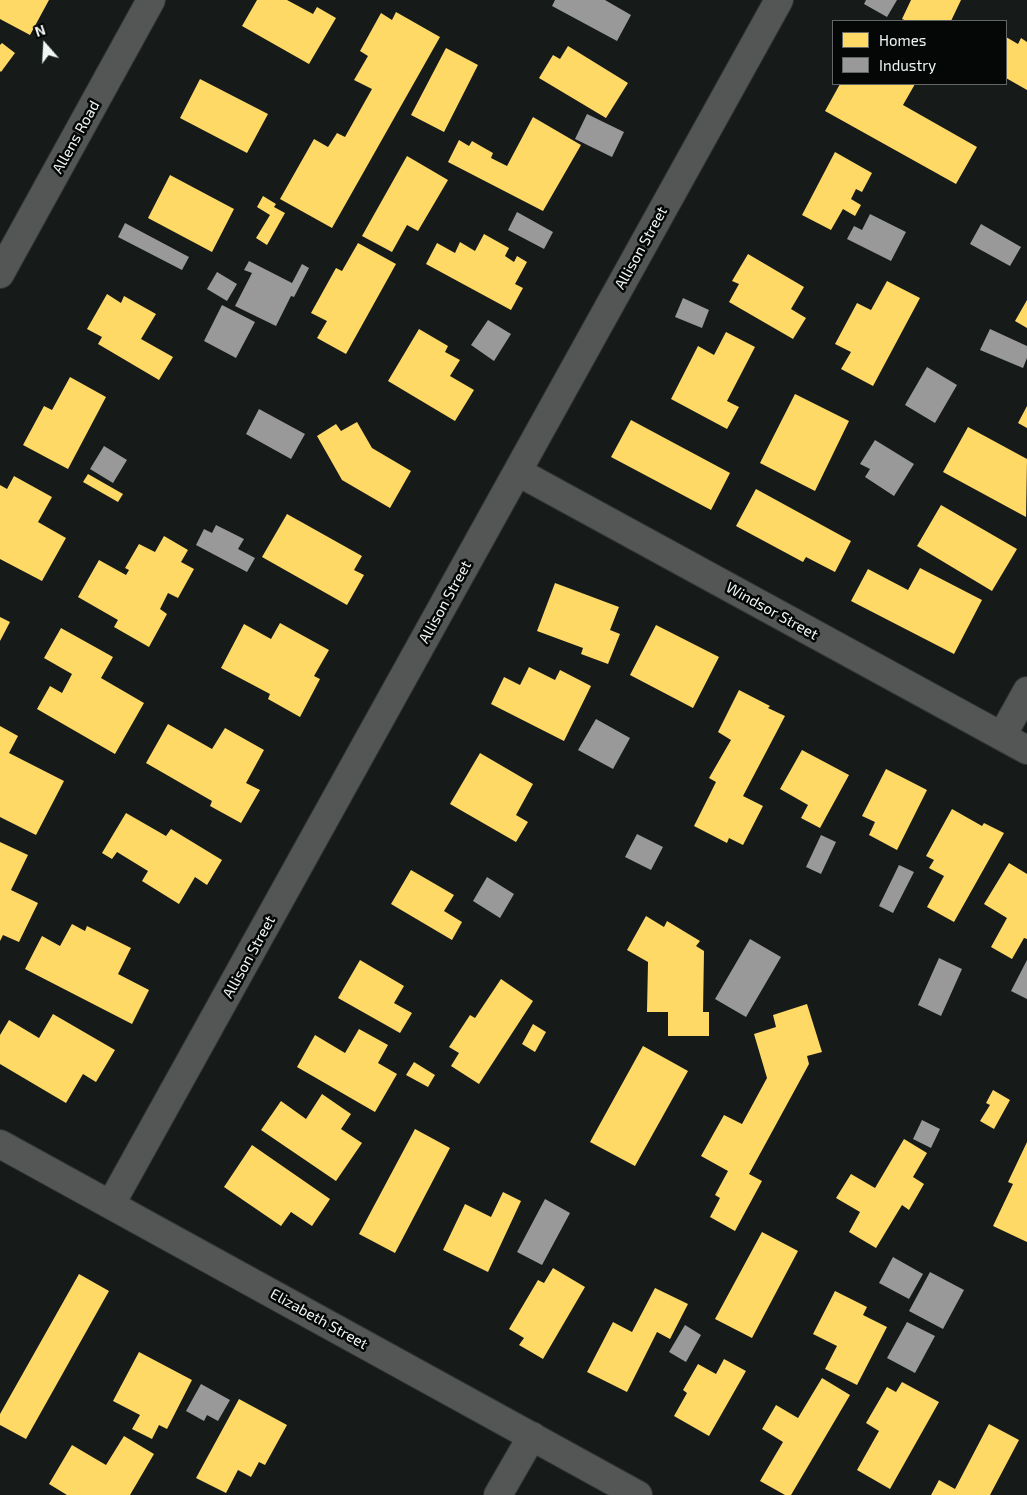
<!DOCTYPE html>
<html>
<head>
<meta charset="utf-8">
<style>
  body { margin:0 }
  #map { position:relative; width:1027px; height:1495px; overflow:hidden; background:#161b1a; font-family:"Exo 2",sans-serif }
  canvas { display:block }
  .legend { position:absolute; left:832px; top:20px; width:175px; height:65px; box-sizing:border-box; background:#040706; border:1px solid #626765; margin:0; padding:6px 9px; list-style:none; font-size:15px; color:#eff6f4 }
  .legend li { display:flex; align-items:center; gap:10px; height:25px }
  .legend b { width:25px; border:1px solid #626765 }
  .north { position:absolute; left:20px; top:20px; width:50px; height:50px; -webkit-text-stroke:4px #040706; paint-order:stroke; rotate:341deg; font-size:14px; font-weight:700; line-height:20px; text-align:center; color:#eff6f4 }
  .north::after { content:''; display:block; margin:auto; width:18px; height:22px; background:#eff6f4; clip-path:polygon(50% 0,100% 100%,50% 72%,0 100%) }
</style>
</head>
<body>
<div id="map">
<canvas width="1027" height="1495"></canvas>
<ul class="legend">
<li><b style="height:14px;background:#ffd966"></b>Homes</li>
<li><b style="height:14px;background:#999"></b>Industry</li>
</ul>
<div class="north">N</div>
</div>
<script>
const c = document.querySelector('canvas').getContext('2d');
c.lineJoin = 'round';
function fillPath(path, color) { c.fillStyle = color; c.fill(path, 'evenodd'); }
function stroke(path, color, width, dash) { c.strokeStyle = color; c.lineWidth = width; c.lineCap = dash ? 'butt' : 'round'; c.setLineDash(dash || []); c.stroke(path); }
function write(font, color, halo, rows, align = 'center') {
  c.font = font + ' "Exo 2",sans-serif'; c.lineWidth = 5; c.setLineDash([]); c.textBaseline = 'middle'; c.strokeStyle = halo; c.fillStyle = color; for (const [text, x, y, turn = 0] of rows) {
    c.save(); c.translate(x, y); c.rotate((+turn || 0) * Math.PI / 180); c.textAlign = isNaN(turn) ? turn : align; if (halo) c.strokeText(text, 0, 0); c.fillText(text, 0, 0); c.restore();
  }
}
fillPath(new Path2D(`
  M0,0H49L30,35L0,19Z
  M257,0H287L313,14L317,7L336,18L309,64L242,26Z
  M911,0H961L951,21H907L902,19Z
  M396,12L440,37L332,228L280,199L314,139L328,147L337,133L345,137L372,89L354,80L368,56L360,51L381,13L392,20Z
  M1006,37L1018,44L1021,38L1027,42V90L1006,78Z
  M2,43L15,53L1,72L0,71V45Z
  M568,46L628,83L606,118L539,78L553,55L560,59Z
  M446,48L478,65L444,132L411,115Z
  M200,79L268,114L247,153L180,118Z
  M840,84H915L903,105L977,147L956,184L825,111Z
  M533,117L581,145L543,211L448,162L459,140L469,146L472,141L493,153L491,158L507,166Z
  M835,152L872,173L862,192L856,189L851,199L861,205L855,216L843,209L831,230L802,215Z
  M407,156L448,180L418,231L407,225L392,252L362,236Z
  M170,175L234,209L212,252L148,218Z
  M263,196L276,204L274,207L285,213L267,245L256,238L270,215L257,207Z
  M484,234L509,248L505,256L514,262L517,256L527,262L515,284L523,288L511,310L426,264L437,243L455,253L460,242L475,251Z
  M358,243L396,264L346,354L317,338L327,321L311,313L336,268L342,271Z
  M748,254L804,287L791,309L806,318L793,339L729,302L739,284L732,281Z
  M887,281L920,298L873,386L841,369L851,352L835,344L857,303L871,310Z
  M107,294L121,303L124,296L156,314L141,339L173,357L159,380L98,344L102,337L87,329Z
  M1027,300V328L1015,321Z
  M419,329L448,346L445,352L460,360L450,376L474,390L455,421L388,381Z
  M726,332L755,347L727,401L739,407L727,429L671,399L698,346L714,355Z
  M70,377L106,397L68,469L23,445L44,406L52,410Z
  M795,394L849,421L815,491L760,463Z
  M1027,406V428L1018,423Z
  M631,420L730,473L711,510L611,457Z
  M357,422L372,448L411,471L390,508L342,480L317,436L336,424L341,431Z
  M968,427L1027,459L1026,517L943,472Z
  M88,474L123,494L118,502L83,482Z
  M14,476L52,497L38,522L66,538L42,581L0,559V485L7,489Z
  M756,489L851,541L835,572L806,557L803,562L736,526Z
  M941,505L1017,549L992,591L917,546Z
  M287,514L362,556L354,570L364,575L347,605L262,557Z
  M164,536L188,550L181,562L194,569L178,598L168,593L160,609L167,614L149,647L114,627L118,620L78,597L99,560L126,575L129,570L125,568L139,544L155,552Z
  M920,568L982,600L954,654L851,601L868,569L908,590Z
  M555,583L619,607L610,630L620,634L608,664L581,654L583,648L537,631Z
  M0,617L10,622L0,641Z
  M280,623L329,650L314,676L320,679L300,717L268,699L270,694L221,668L244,624L271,639Z
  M656,625L719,657L693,708L630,675Z
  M61,628L113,657L101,678L144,703L115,754L37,709L50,686L62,693L72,674L44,658Z
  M529,667L555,680L560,670L591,686L564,741L491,704L504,677L520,685Z
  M739,690L770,706L768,708L785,716L743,796L763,806L743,845L729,838L727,843L694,826L716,782L709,778L731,740L718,732Z
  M168,724L212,749L225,728L264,750L246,783L260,790L241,823L210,806L212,801L146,763Z
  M0,726L18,736L9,753L64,781L36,835L0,817Z
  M802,750L849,775L820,828L801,818L808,805L780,789Z
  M480,753L533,784L516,815L528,822L516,842L450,804Z
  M886,769L927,790L897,850L869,835L875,822L862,816Z
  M952,809L982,826L984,823L1004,833L954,922L927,907L944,876L929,868L934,860L926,856Z
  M126,813L166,836L171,829L222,860L207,885L195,877L179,904L142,881L148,871L117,852L112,859L102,853Z
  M0,842L28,855L11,890L38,903L19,942L3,935L0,941Z
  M1009,863L1027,874V939L1024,938L1012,959L991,947L1007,918L984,904Z
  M411,870L454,895L444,911L462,922L452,940L391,904Z
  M646,916L664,927L667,921L700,941L696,946L704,951L703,1012H709V1036H668V1012H647L648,962L627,950Z
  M72,924L85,931L87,926L131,948L118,974L149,990L132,1024L25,969L42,936L60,946Z
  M360,960L404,986L394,1003L412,1013L400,1033L338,998Z
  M501,979L533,1001L479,1084L451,1066L459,1053L449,1047L470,1015L475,1018Z
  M807,1004L822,1052L807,1056L809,1064L749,1174L762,1181L735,1231L710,1217L720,1198L715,1195L728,1171L701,1156L724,1115L742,1124L767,1078L754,1034L776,1027L773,1015Z
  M53,1014L115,1050L96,1082L83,1074L66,1103L0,1064V1035L9,1020L39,1038Z
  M533,1024L546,1032L535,1052L522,1044Z
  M359,1029L388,1045L378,1063L397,1074L375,1112L297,1067L315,1035L345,1053Z
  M643,1046L688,1071L635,1166L590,1142Z
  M414,1062L435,1075L428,1087L406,1075Z
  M993,1090L1010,1100L994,1129L980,1121L990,1105L986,1103Z
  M322,1094L351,1114L341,1129L362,1143L336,1181L261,1130L281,1101L306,1119Z
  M415,1129L450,1148L395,1253L359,1234Z
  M904,1139L927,1153L913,1177L924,1184L909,1210L902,1205L876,1248L849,1232L860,1212L836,1198L851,1174L875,1188Z
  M1027,1142V1242L993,1226L1013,1184L1008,1182Z
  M252,1145L330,1199L312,1226L291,1212L281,1226L224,1187Z
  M503,1192L521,1201L488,1272L443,1250L465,1204L491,1217Z
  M762,1232L798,1251L752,1338L715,1319Z
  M553,1268L585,1287L543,1359L519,1345L524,1338L509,1329L538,1280L544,1283Z
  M79,1274L109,1291L26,1439L0,1425V1414Z
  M655,1288L688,1304L670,1339L657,1332L627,1392L587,1372L613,1322L632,1332Z
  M835,1291L867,1307L863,1315L887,1327L857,1385L825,1369L837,1346L813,1334Z
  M139,1352L192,1380L167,1429L159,1425L152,1439L132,1429L140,1415L113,1401Z
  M724,1359L746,1371L709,1436L674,1416L687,1393L683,1390L698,1364L716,1374Z
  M822,1378L850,1395L791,1495H785L760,1481L783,1442L762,1429L776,1405L798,1418Z
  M902,1382L939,1402L890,1489L857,1470L879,1431L866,1423L887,1387L896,1392Z
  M239,1399L287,1425L265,1465L259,1462L251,1477L238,1470L226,1493L196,1478Z
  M989,1424L1019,1440L990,1495H931L939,1480L955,1489Z
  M124,1436L154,1454L130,1495H67L49,1484L72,1445L106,1465Z`), '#ffd966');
fillPath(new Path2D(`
  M555,0H605L631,15L617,41L552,6Z
  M866,0H897L887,17L864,4Z
  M587,114L624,132L612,157L575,139Z
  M517,212L553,232L544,249L508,230Z
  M870,214L906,232L891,261L847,239L854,226L862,230Z
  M125,223L189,257L182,270L118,237Z
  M981,224L1021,247L1010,266L970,244Z
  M249,261L292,283L302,264L309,268L294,297L291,296L276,326L235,306L252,273L244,270Z
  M217,272L237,284L227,301L207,289Z
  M683,298L709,310L702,328L675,317Z
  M222,305L255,322L236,358L204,341Z
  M488,320L511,334L494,361L471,345Z
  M990,329L1027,346V358L1023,368L980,350Z
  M927,367L957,385L935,423L905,405Z
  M259,409L305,434L291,459L246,434Z
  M875,440L914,464L894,496L865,477L870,469L860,464Z
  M104,446L127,460L113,483L90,469Z
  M216,525L244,539L238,549L255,558L247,572L196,545L204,529L212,533Z
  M596,719L630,738L613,769L578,750Z
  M637,834L663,847L651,870L625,857Z
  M821,835L836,842L821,874L806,867Z
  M899,865L914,872L893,913L879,906Z
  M487,877L514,894L500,918L473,901Z
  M750,939L781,957L746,1017L715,999Z
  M939,958L962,969L941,1016L918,1005Z
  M1027,960V999L1011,991Z
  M922,1120L940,1129L931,1148L913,1139Z
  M545,1199L570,1213L542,1265L517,1252Z
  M893,1257L923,1274L909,1299L879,1283Z
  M930,1272L964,1290L943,1329L909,1311Z
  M907,1322L935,1336L915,1373L887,1358Z
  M685,1325L701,1335L686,1362L669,1352Z
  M201,1384L230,1400L218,1421L207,1415L204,1421L186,1411Z`), '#999');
const minor = new Path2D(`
  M0,274L151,0
  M518,472L1027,750
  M1002,736L1027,691
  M0,1144L638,1495
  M111,1204L779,0
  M498,1495L532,1436`);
stroke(minor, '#313433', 30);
stroke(minor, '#545656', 28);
write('15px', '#eff6f4', '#040706', [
  ["Allens Road",76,137,-61],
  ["Allison Street",641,248,-61],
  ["Allison Street",445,602,-61],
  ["Windsor Street",772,611,29],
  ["Allison Street",249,957,-61],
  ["Elizabeth Street",319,1319,29]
]);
</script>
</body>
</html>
